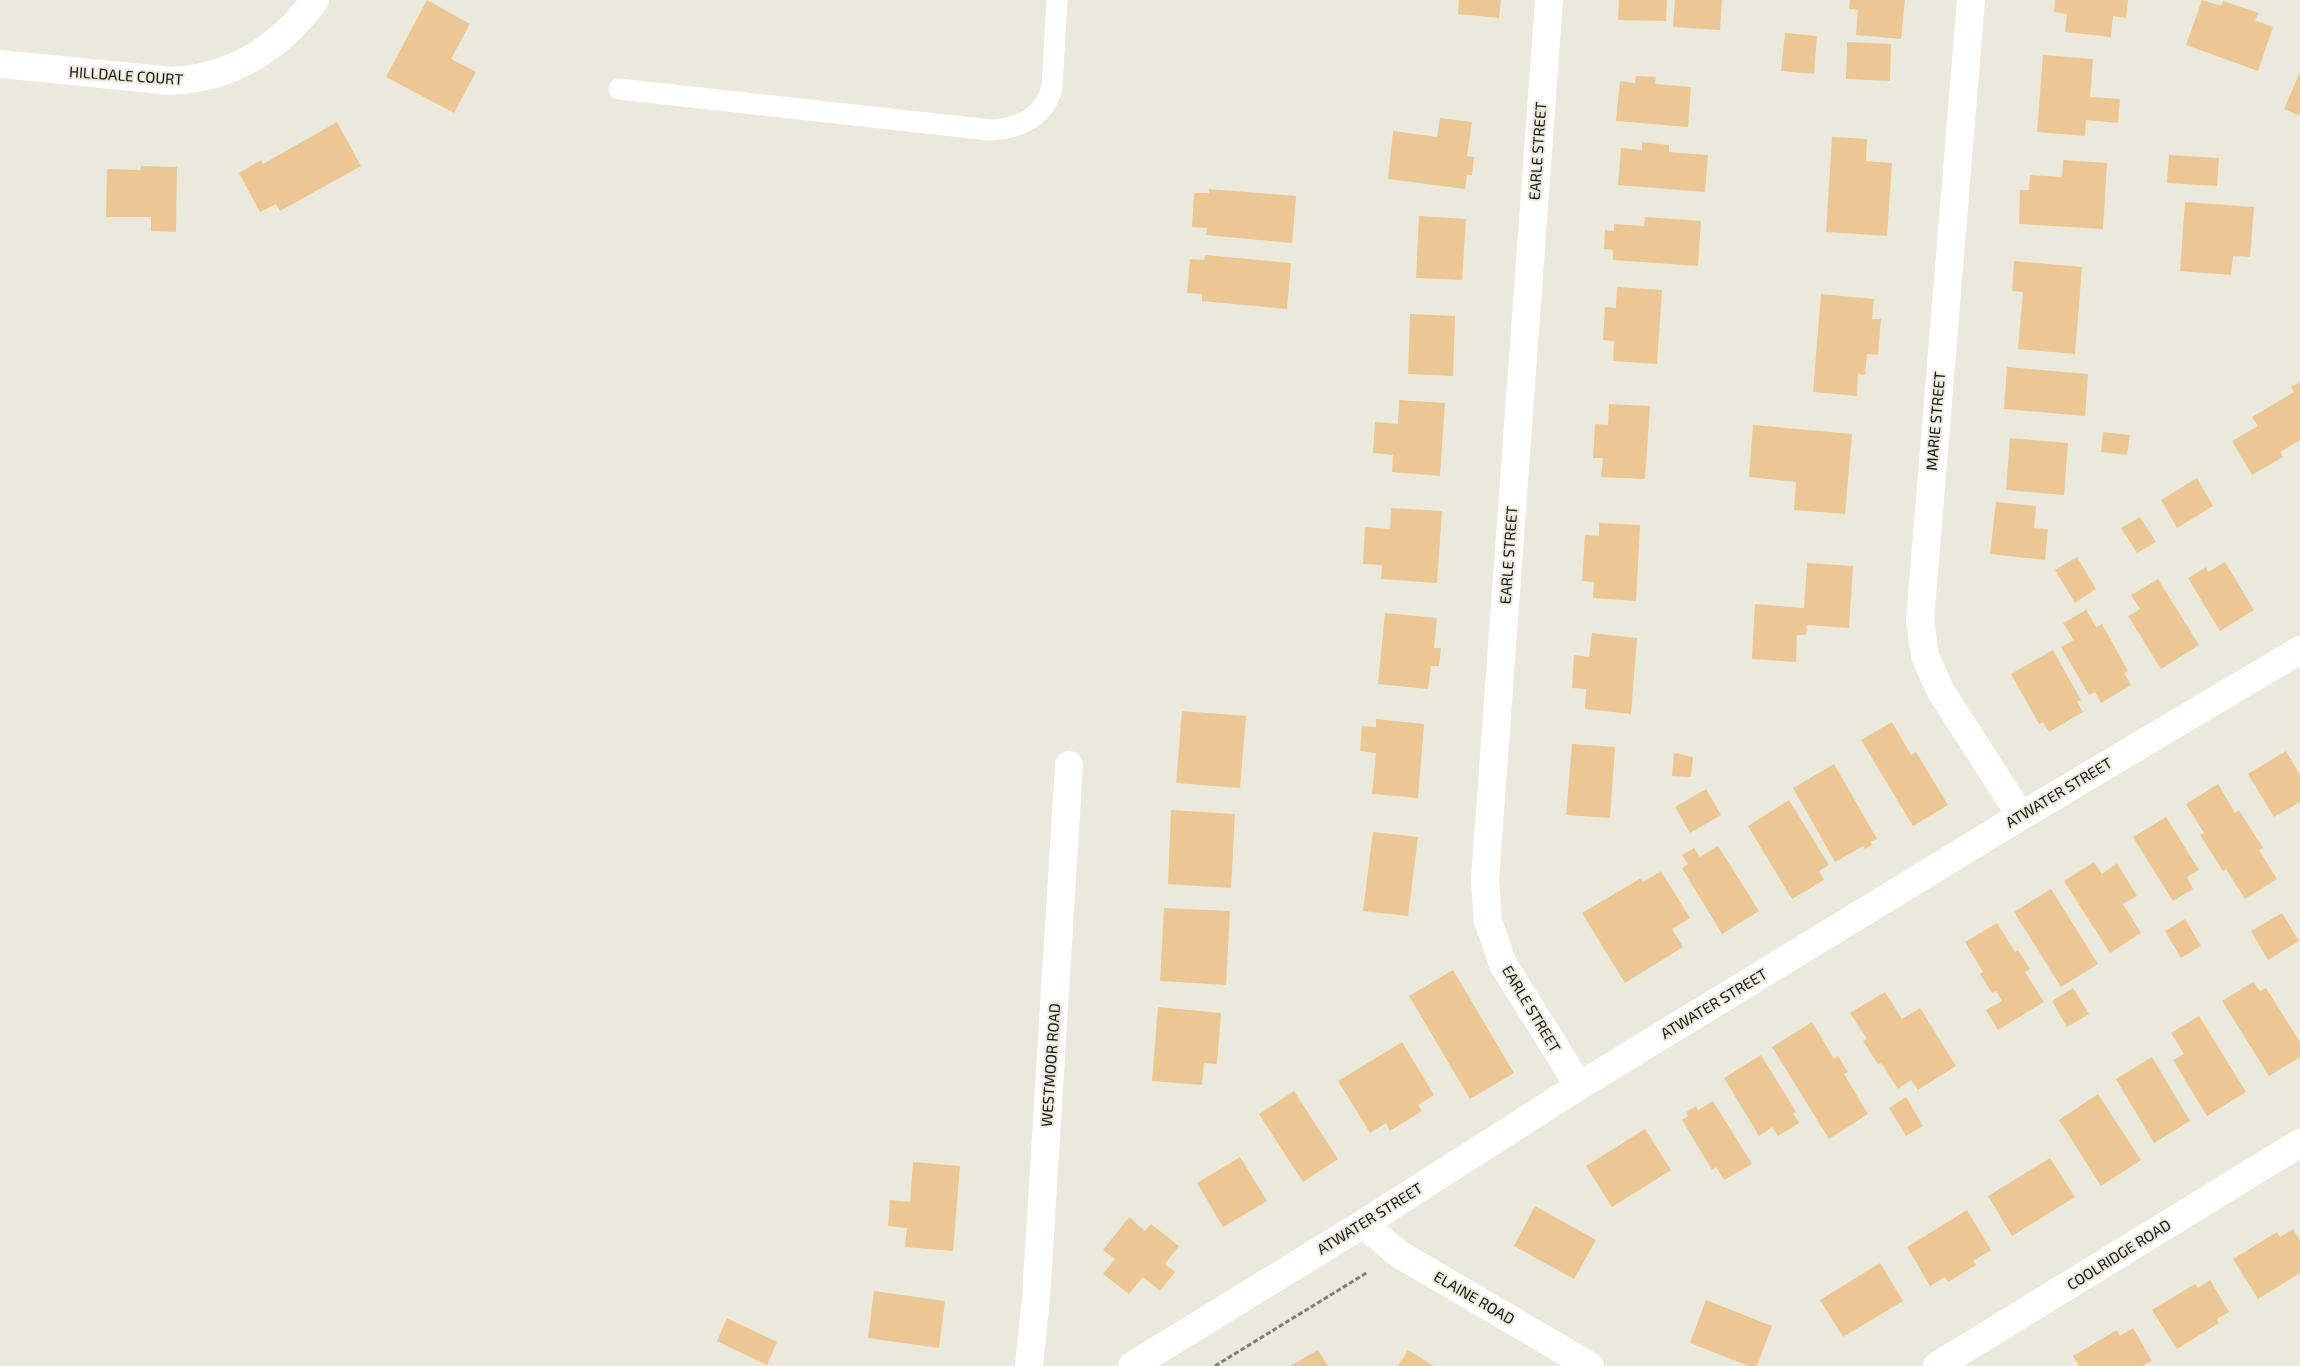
<!DOCTYPE html>
<html>
<head>
<meta charset="utf-8">
<style>
  body { margin:0 }
  canvas { display:block; background:#ebe9dc }
</style>
</head>
<body>
<canvas width="2300" height="1366"></canvas>
<script>
const c = document.querySelector('canvas').getContext('2d');
c.lineJoin = 'round';
function fillPath(path, color) { c.fillStyle = color; c.fill(path, 'evenodd'); }
function stroke(path, color, width, dash) { c.strokeStyle = color; c.lineWidth = width; c.lineCap = dash ? 'butt' : 'round'; c.setLineDash(dash || []); c.stroke(path); }
function write(font, color, halo, rows, align = 'center') {
  c.font = font + ' "Exo 2",sans-serif'; c.lineWidth = 4; c.setLineDash([]); c.textBaseline = 'middle'; c.strokeStyle = halo; c.fillStyle = color; for (const [text, x, y, turn = 0] of rows) {
    c.save(); c.translate(x, y); c.rotate((+turn || 0) * Math.PI / 180); c.textAlign = isNaN(turn) ? turn : align; if (halo) c.strokeText(text, 0, 0); c.fillText(text, 0, 0); c.restore();
  }
}
fillPath(new Path2D(`
  M427,0L470,24L451,59L476,72L454,113L386,77Z
  M1459,0H1501L1499,18L1458,14Z
  M1619,0H1667L1666,21L1618,20Z
  M1675,0H1722L1720,30L1673,27Z
  M1850,0H1905L1901,39L1856,35L1858,10L1849,9Z
  M2055,0H2128L2126,18L2113,16L2111,37L2065,32L2067,14L2054,12Z
  M2202,0L2221,6L2223,1L2259,13L2255,20L2273,27L2258,71L2186,45Z
  M1785,33L1817,36L1814,74L1781,71Z
  M1847,42L1891,44L1890,81L1846,79Z
  M2043,55L2093,59L2090,97L2120,99L2118,123L2086,120L2085,136L2037,132Z
  M2300,72V116L2284,109Z
  M1636,76L1656,77L1655,84L1691,87L1688,127L1616,121L1620,81L1635,83Z
  M1440,118L1472,122L1467,156L1474,157L1472,175H1467L1465,189L1388,179L1393,131L1437,137Z
  M337,122L361,166L280,211L276,204L260,212L239,173L261,160L263,164Z
  M1832,137L1867,139L1866,161L1892,163L1887,236L1826,232Z
  M1642,142L1669,145V152L1708,155L1705,192L1618,185L1621,148L1642,150Z
  M2169,155L2219,158L2217,186L2167,183Z
  M2063,160L2107,163L2103,229L2019,224L2020,190H2029L2030,175L2062,177Z
  M141,166L177,167L176,232L151,231V217H106L107,169L140,170Z
  M1209,189L1296,196L1292,243L1206,235L1207,228L1192,227L1194,193H1209Z
  M2185,202L2254,207L2250,257L2233,256L2231,275L2180,271Z
  M1419,216L1466,219L1462,280L1416,278Z
  M1645,217L1701,221L1698,266L1613,260V250L1604,249L1605,230L1614,231V224L1644,226Z
  M1205,255L1291,263L1287,309L1202,301V294L1187,293L1190,259L1204,260Z
  M2014,261L2082,267L2075,354L2018,349L2023,292L2012,291Z
  M1617,287L1662,290L1657,364L1613,361L1614,341L1603,340L1605,307L1616,308Z
  M1821,294L1874,299L1872,319H1881L1878,355L1867,354L1865,375L1858,374L1857,396L1813,392Z
  M1410,314L1455,316L1453,376L1408,374Z
  M2007,367L2088,374L2085,416L2004,409Z
  M2300,382V440L2280,452L2283,457L2252,475L2232,441L2258,426L2252,417L2294,392L2291,387Z
  M1399,400L1445,403L1440,476L1392,472L1393,455L1373,453L1375,422L1398,424Z
  M1609,404L1650,406L1645,479L1601,477L1603,458H1593L1595,424L1608,425Z
  M1753,425L1852,434L1845,514L1794,510L1796,482L1749,477Z
  M2103,432L2130,435L2127,455L2101,452Z
  M2010,438L2068,443L2064,495L2006,490Z
  M2197,478L2213,506L2177,528L2161,500Z
  M1996,502L2036,506L2034,528L2048,529L2045,560L1990,554Z
  M1391,508L1442,511L1437,583L1381,579L1382,565L1363,564L1365,527L1390,529Z
  M2140,517L2156,542L2137,553L2121,528Z
  M1599,523L1640,525L1636,601L1593,598L1594,582L1582,581L1585,535L1599,536Z
  M2077,557L2096,589L2075,603L2055,570Z
  M2225,562L2254,610L2220,631L2188,578L2206,567L2208,572Z
  M1807,563L1853,566L1849,628L1807,625L1806,635H1797L1796,662L1752,659L1755,604L1804,608Z
  M2158,579L2199,645L2161,669L2128,616L2140,609L2131,595Z
  M2086,610L2096,627L2102,624L2128,671L2124,673L2131,685L2101,703L2095,692L2089,695L2061,647L2074,640L2063,623Z
  M1385,613L1437,618L1434,648H1441L1439,666H1431L1428,689L1378,684Z
  M1592,633L1637,638L1631,714L1585,709L1586,689L1572,688L1574,655L1589,657Z
  M2053,650L2081,700L2077,702L2083,712L2049,732L2043,722L2039,724L2011,674Z
  M1182,711L1246,716L1240,788L1176,783Z
  M1376,719L1424,724L1418,798L1372,794L1376,753L1360,751L1362,726L1376,727Z
  M1892,722L1911,755L1916,752L1948,805L1913,826L1861,740Z
  M1572,744L1615,747L1610,818L1566,815Z
  M2286,751L2300,775V802L2274,817L2248,774Z
  M1674,753L1693,757L1691,777L1672,776Z
  M1834,764L1877,839L1870,842L1872,845L1865,849L1863,846L1835,862L1793,788Z
  M2218,784L2235,813L2239,810L2263,848L2259,850L2277,879L2245,899L2226,869L2223,871L2200,835L2204,833L2186,804Z
  M1706,789L1721,815L1690,833L1675,807Z
  M1789,800L1829,865L1819,871L1824,880L1792,899L1748,826Z
  M1171,810L1235,814L1231,888L1168,884Z
  M2166,817L2199,870L2187,877L2193,889L2173,901L2133,837Z
  M1373,832L1418,837L1408,916L1363,911Z
  M1718,846L1759,911L1722,934L1682,868L1688,864L1682,855L1694,848L1700,857Z
  M2094,862L2102,874L2117,863L2137,896L2123,904L2141,933L2110,953L2064,881Z
  M1661,871L1690,918L1672,929L1683,947L1625,983L1582,913L1641,878L1643,882Z
  M2051,889L2098,964L2061,987L2014,912Z
  M1164,908L1230,911L1226,985L1160,981Z
  M2282,913L2299,941L2268,960L2251,931Z
  M2185,919L2201,946L2181,958L2165,931Z
  M1997,923L2015,952L2018,950L2030,969L2025,972L2044,1002L1998,1030L1986,1010L2002,1001L1996,991L1992,993L1980,974L1983,972L1965,942Z
  M1453,970L1514,1073L1470,1099L1409,996Z
  M2253,982L2260,991L2266,988L2300,1042V1057L2269,1076L2222,1001Z
  M2073,988L2089,1014L2067,1027L2052,1001Z
  M1885,992L1902,1019L1920,1008L1956,1066L1918,1090L1911,1080L1898,1089L1881,1063L1878,1064L1863,1041L1867,1039L1850,1013Z
  M1158,1007L1221,1013L1217,1064L1204,1063L1202,1085L1152,1081Z
  M2199,1016L2246,1092L2207,1116L2173,1060L2184,1054L2171,1033Z
  M1812,1022L1834,1059L1838,1056L1848,1072L1844,1074L1868,1114L1829,1139L1772,1047Z
  M1402,1042L1434,1095L1418,1105L1422,1111L1390,1131L1386,1123L1370,1133L1338,1081Z
  M1761,1055L1796,1112L1793,1113L1799,1123L1778,1136L1772,1127L1759,1136L1724,1078Z
  M2152,1057L2190,1121L2154,1143L2116,1079Z
  M1294,1091L1338,1159L1303,1182L1259,1114Z
  M2098,1094L2141,1160L2101,1186L2059,1120Z
  M1906,1097L1923,1126L1906,1136L1889,1108Z
  M1713,1101L1752,1164L1724,1180L1716,1167L1712,1170L1682,1120L1688,1116L1686,1112L1696,1106L1698,1110Z
  M1645,1129L1671,1170L1612,1207L1586,1166Z
  M1240,1157L1267,1201L1223,1227L1197,1183Z
  M2050,1158L2075,1197L2012,1236L1988,1196Z
  M913,1162L960,1166L953,1251L905,1247L907,1228L888,1226L890,1200L910,1202Z
  M1535,1206L1596,1240L1574,1279L1514,1246Z
  M1967,1210L1991,1250L1973,1261L1976,1265L1948,1282L1945,1277L1930,1286L1907,1247Z
  M1129,1217L1145,1231L1151,1224L1179,1246L1165,1264L1175,1272L1160,1291L1143,1277L1129,1294L1103,1274L1115,1259L1103,1250Z
  M2293,1229L2300,1240V1273L2258,1299L2233,1259L2277,1232L2280,1237Z
  M1880,1263L1903,1301L1843,1337L1820,1300Z
  M2210,1280L2229,1312L2217,1319L2219,1323L2177,1349L2152,1310L2195,1284L2198,1288Z
  M874,1291L945,1301L939,1348L868,1338Z
  M1706,1300L1772,1326L1757,1366H1749L1690,1343Z
  M727,1318L777,1342L767,1365L717,1341Z
  M2133,1328L2152,1361L2142,1366H2079L2073,1356L2117,1330L2120,1336Z
  M1318,1350L1328,1366H1290Z
  M1408,1350L1434,1366H1398Z`), '#ecc794');
stroke(new Path2D(`
  M1215,1366L1368,1272`), '#818077', 3, [5, 2.5]);
stroke(new Path2D(`
  M619,89L990,130C1019,129 1045,117 1052,87L1057,0`), '#fff', 21);
stroke(new Path2D(`
  M1549,0L1485,880L1488,921L1503,964L1579,1086
  M1971,0L1920,620L1925,656L1940,690L2021,816
  M0,64L171,81C232,78 279,49 315,0
  M1363,1224L1399,1254L1590,1366
  M1029,1366L1036,1298L1069,765
  M1132,1366L1363,1224L1579,1086L2021,816L2300,650
  M1937,1366L2300,1143`), '#fff', 28);
write('15px', '#13120e', '#ebe9dc', [
  ["HILLDALE COURT",126,76,4],
  ["EARLE STREET",1538,151,-86],
  ["MARIE STREET",1936,421,-85],
  ["EARLE STREET",1509,555,-86],
  ["ATWATER STREET",2059,793,-31],
  ["ATWATER STREET",1714,1004,-31],
  ["EARLE STREET",1531,1009,59],
  ["WESTMOOR ROAD",1051,1065,-86],
  ["ATWATER STREET",1370,1219,-32],
  ["COOLRIDGE ROAD",2119,1255,-32],
  ["ELAINE ROAD",1474,1298,30]
]);
</script>
</body>
</html>
